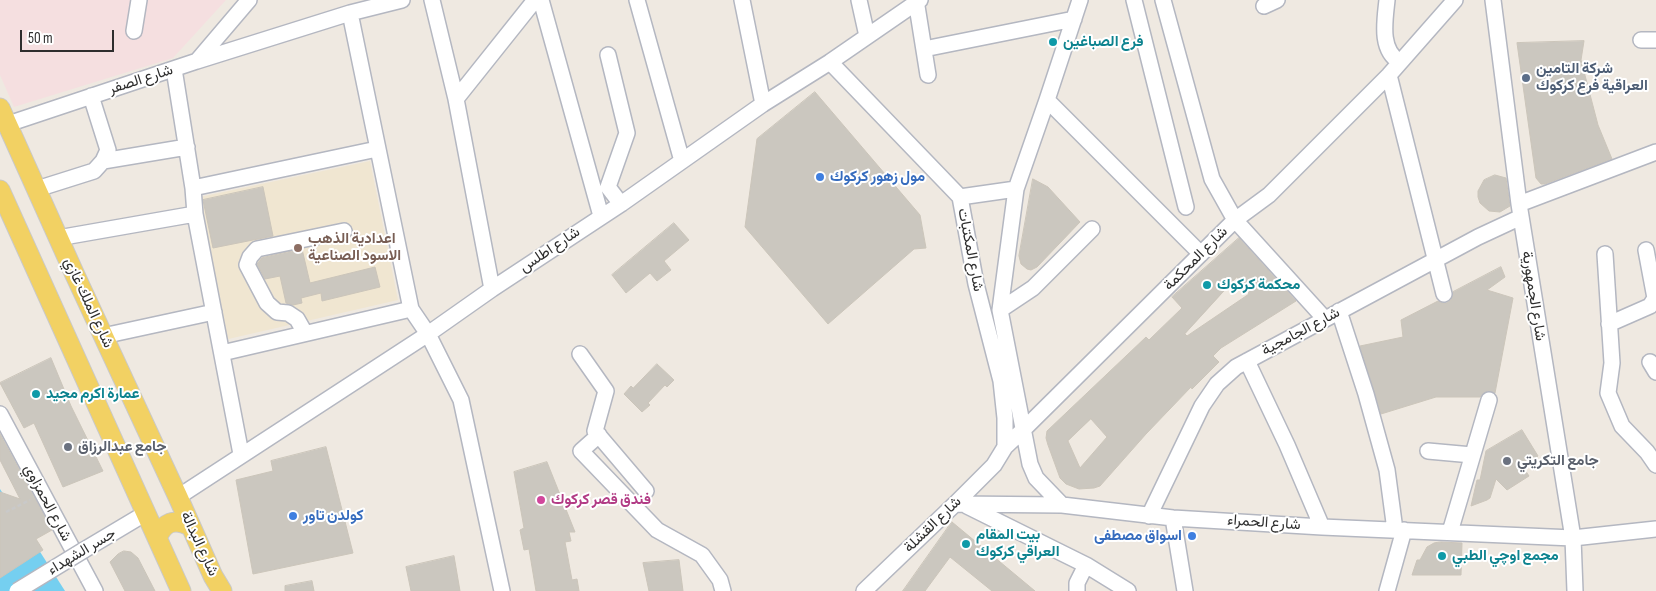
<!DOCTYPE html>
<html>
<head>
<meta charset="utf-8">
<style>
  body { margin:0 }
  #map { position:relative; width:1656px; height:591px; overflow:hidden; background:#efe9e1; font-family:"Sofia Sans Condensed",sans-serif }
  canvas { display:block }
  .scale { position:absolute; left:20px; top:30px; width:94px; height:22px; box-sizing:border-box; border:2px solid #2e2e2e; border-top:0; padding-left:6px; font-size:15px; line-height:18px; white-space:nowrap; color:#2e2e2e; -webkit-text-stroke:4px #fff; paint-order:stroke }
</style>
</head>
<body>
<div id="map">
<canvas width="1656" height="591"></canvas>
<div class="scale">50 m</div>
</div>
<script>
const c = document.querySelector('canvas').getContext('2d');
c.lineJoin = 'round';
function fillPath(path, color) { c.fillStyle = color; c.fill(path, 'evenodd'); }
function stroke(path, color, width, dash) { c.strokeStyle = color; c.lineWidth = width; c.lineCap = dash ? 'butt' : 'round'; c.setLineDash(dash || []); c.stroke(path); }
function write(font, color, halo, rows, align = 'center') {
  c.font = font + ' "Sofia Sans Condensed",Vazirmatn,sans-serif'; c.lineWidth = 4; c.setLineDash([]); c.textBaseline = 'middle'; c.strokeStyle = halo; c.fillStyle = color; for (const [text, x, y, turn = 0] of rows) {
    c.save(); c.translate(x, y); c.rotate((+turn || 0) * Math.PI / 180); c.textAlign = isNaN(turn) ? turn : align; if (halo) c.strokeText(text, 0, 0); c.fillText(text, 0, 0); c.restore();
  }
}
fillPath(new Path2D(`
  M370,161L398,300L224,340L200,197Z`), '#f0e6d1');
fillPath(new Path2D(`
  M0,0H226L173,58L14,107L0,75Z`), '#f5dfe0');
fillPath(new Path2D(`
  M0,489L65,591H0Z`), '#75cff0');
const building = new Path2D(`
  M1584,41L1581,60L1598,125L1612,159L1545,184H1541L1536,178L1517,43Z
  M815,92L920,215L926,248L914,249L828,324L745,227L757,139Z
  M1495,175L1506,178L1510,206L1500,212L1489,211L1480,203L1478,197V191L1484,180Z
  M1033,179L1048,187L1080,222L1037,267L1031,270L1027,269L1021,264L1019,256Z
  M263,187L273,236L213,248L203,200Z
  M674,223L689,240L664,261L671,270L657,281L650,273L626,293L612,275Z
  M1239,238L1296,301L1221,348L1213,356L1219,362L1192,389L1191,387L1146,434L1100,486L1094,488L1079,489L1066,484L1060,478L1048,445L1046,438L1047,431L1146,337L1149,340L1182,308L1172,297ZM1237,277L1249,294L1187,336L1185,334ZM1091,419L1107,437L1080,468L1068,441Z
  M302,249L310,283L375,267L380,287L322,301L321,293L301,298L302,303L293,305L286,303L280,276L265,279L257,264L262,258Z
  M1501,267L1505,277L1487,290L1513,298L1495,393L1487,391L1480,397H1436L1381,414L1360,346L1403,337L1401,320L1438,301L1442,303H1447L1451,300L1453,292Z
  M51,358L71,406L103,471L63,487L34,423L24,428L0,383Z
  M657,364L674,380L667,387L665,385L648,403L650,405L642,412L624,394L631,386L633,388Z
  M1522,430L1538,456L1523,467L1529,476L1507,490L1496,479L1490,498L1487,500L1471,506L1477,480H1480L1486,451Z
  M0,434L52,530L36,539L43,550L0,578V492L20,499L0,460Z
  M326,447L353,553L253,574L236,480L273,471L271,461Z
  M547,462L575,532H569L571,541L565,542L572,580L577,579L579,591H536L529,549L524,550L520,530L524,528L514,472Z
  M952,522L1035,591H992L950,557L925,591H903Z
  M1441,542L1462,543L1461,575H1412L1417,560H1420L1427,547L1434,543Z
  M124,551L131,552L138,558L155,591H125L110,562L118,554Z
  M454,556L460,591H411L406,567Z
  M679,560L683,591H649L643,563Z
  M312,581L314,591H285V586Z`);
fillPath(building, '#cbc7bf');
stroke(building, '#cbc5ba', 1);
const minor = new Path2D(`
  M432,0L456,99L492,289
  M541,0L601,216
  M637,0L682,161
  M742,0L763,104
  M859,0L867,36
  M916,0L928,75
  M1134,0L1186,207
  M1163,0L1212,179L1235,220L1325,319
  M1387,0C1385,20 1379,50 1400,62
  M1493,0L1519,204L1573,538L1575,591
  M1264,6L1277,0
  M350,13L411,309L428,334L461,400L502,591
  M134,31L139,0
  M1641,40H1656
  M924,49L1074,19
  M608,55L627,133L608,187L621,204
  M197,61L350,13L402,0
  M830,62L960,197L976,284L1001,381L1005,418V447L994,465L955,504L864,591
  M174,69L193,188L195,214L241,454
  M1389,75L1444,294
  M456,99L535,0
  M1047,100L1201,254
  M8,124L197,61L249,0
  M103,161L187,147
  M193,188L377,149
  M37,189L94,171L103,161L108,150L91,96
  M960,197L1016,189
  M1519,204L1656,152
  M58,238L195,214
  M1605,254L1612,363L1608,393L1622,426L1647,452L1656,465
  M1000,310L1033,288L1092,229
  M1339,311L1366,394L1387,470L1395,530
  M1609,324L1650,306L1655,298L1646,250
  M305,333L297,319L288,313L277,312L267,303L247,265L250,257L257,249L344,231
  M103,336L214,312
  M222,353L411,309
  M580,354L606,391L595,431L646,491
  M1247,361L1287,445L1322,527
  M1650,362L1656,372
  M0,414L95,591
  M599,435L581,451L657,530L702,555L720,580L723,591
  M1005,447L1023,430L1235,220L1269,195L1389,75L1455,0
  M1428,451L1472,455
  M178,497L428,334L492,289L621,204L763,104L830,62L920,0
  M955,504L1062,505L1173,518L1322,527L1573,538L1656,529
  M1062,505L1036,478L1030,464L1000,310L1016,189L1047,100L1080,0
  M967,506L1086,565L1128,591
  M1149,516L1202,406L1217,384L1236,367L1478,237L1521,217
  M1173,518L1185,591
  M1450,532L1489,400
  M84,550L146,513
  M1077,591V583L1086,565
  M1387,591L1404,530`);
const major = new Path2D(`
  M0,108L75,275L178,497L213,576L222,591
  M0,190L181,591
  M157,538C164,522 174,518 190,526`);
stroke(minor, '#b4b7c1', 18);
stroke(major, '#c9c9c9', 21);
stroke(new Path2D(`
  M6,512L30,500`), '#c9c9c9', 2.5, [4, 2.5]);
stroke(minor, '#fff', 15);
stroke(major, '#f2d163', 19);
const minorBridge = new Path2D(`
  M17,591L84,550`);
stroke(minorBridge, '#b4b7c1', 18, []);
stroke(minorBridge, '#fff', 15);
for (const [x, y, r, color] of [
  [1053,42,5,"#0f9aa8"],
  [1526,78,5,"#5c6f8a"],
  [820,177,5,"#3f7fe0"],
  [298,248,5,"#8d6e63"],
  [1207,285,5,"#0f9aa8"],
  [36,394,5,"#0f9aa8"],
  [68,447,5,"#6b7280"],
  [1507,461,5,"#6b7280"],
  [541,500,5,"#d1479c"],
  [293,516,5,"#3f7fe0"],
  [1192,536,5,"#3f7fe0"],
  [966,544,5,"#0f9aa8"],
  [1442,556,5,"#0f9aa8"]
]) { const dot = new Path2D(); dot.arc(x, y, r, 0, 2 * Math.PI); c.fillStyle = color; c.fill(dot); stroke(dot, '#fff', 2); }
write('bold 15px', '#0d838f', '#fff', [
  ["فرع الصباغين",1063,42],
  ["محكمة كركوك",1217,285],
  ["عمارة اكرم مجيد",46,394],
  ["بيت المقام",976,535],
  ["العراقي كركوك",976,552],
  ["مجمع اوچي الطبي",1452,556]
], 'left');
write('bold 15px', '#4e5e75', '#fff', [
  ["شركة التامين",1536,69],
  ["العراقية فرع كركوك",1536,86]
], 'left');
write('15px', '#2e2e2e', '#fff', [
  ["شارع الصفر",141,80,-18],
  ["شارع اطلس",550,250,-34],
  ["شارع المكتبات",970,250,79],
  ["شارع المحكمة",1196,259,-45],
  ["شارع الجمهورية",1533,296,81],
  ["شارع الملك غازي",88,303,65],
  ["شارع الجامجية",1301,332,-28],
  ["شارع الحمزاوي",47,503,62],
  ["شارع الحمراء",1264,523,4],
  ["شارع القشلة",933,525,-44],
  ["شارع البدالة",199,544,65],
  ["جسر الشهداء",82,552,-31]
]);
write('bold 15px', '#366cbe', '#fff', [
  ["مول زهور كركوك",830,177],
  ["کولدن تاور",303,516],
  ["اسواق مصطفى",1182,536,"right"]
], 'left');
write('bold 15px', '#785e54', '#fff', [
  ["اعدادية الذهب",308,239],
  ["الاسود الصناعية",308,256]
], 'left');
write('bold 15px', '#5b616d', '#fff', [
  ["جامع عبدالرزاق",78,447],
  ["جامع التكريتي",1517,461]
], 'left');
write('bold 15px', '#b23c85', '#fff', [
  ["فندق قصر كركوك",551,500]
], 'left');
</script>
</body>
</html>
